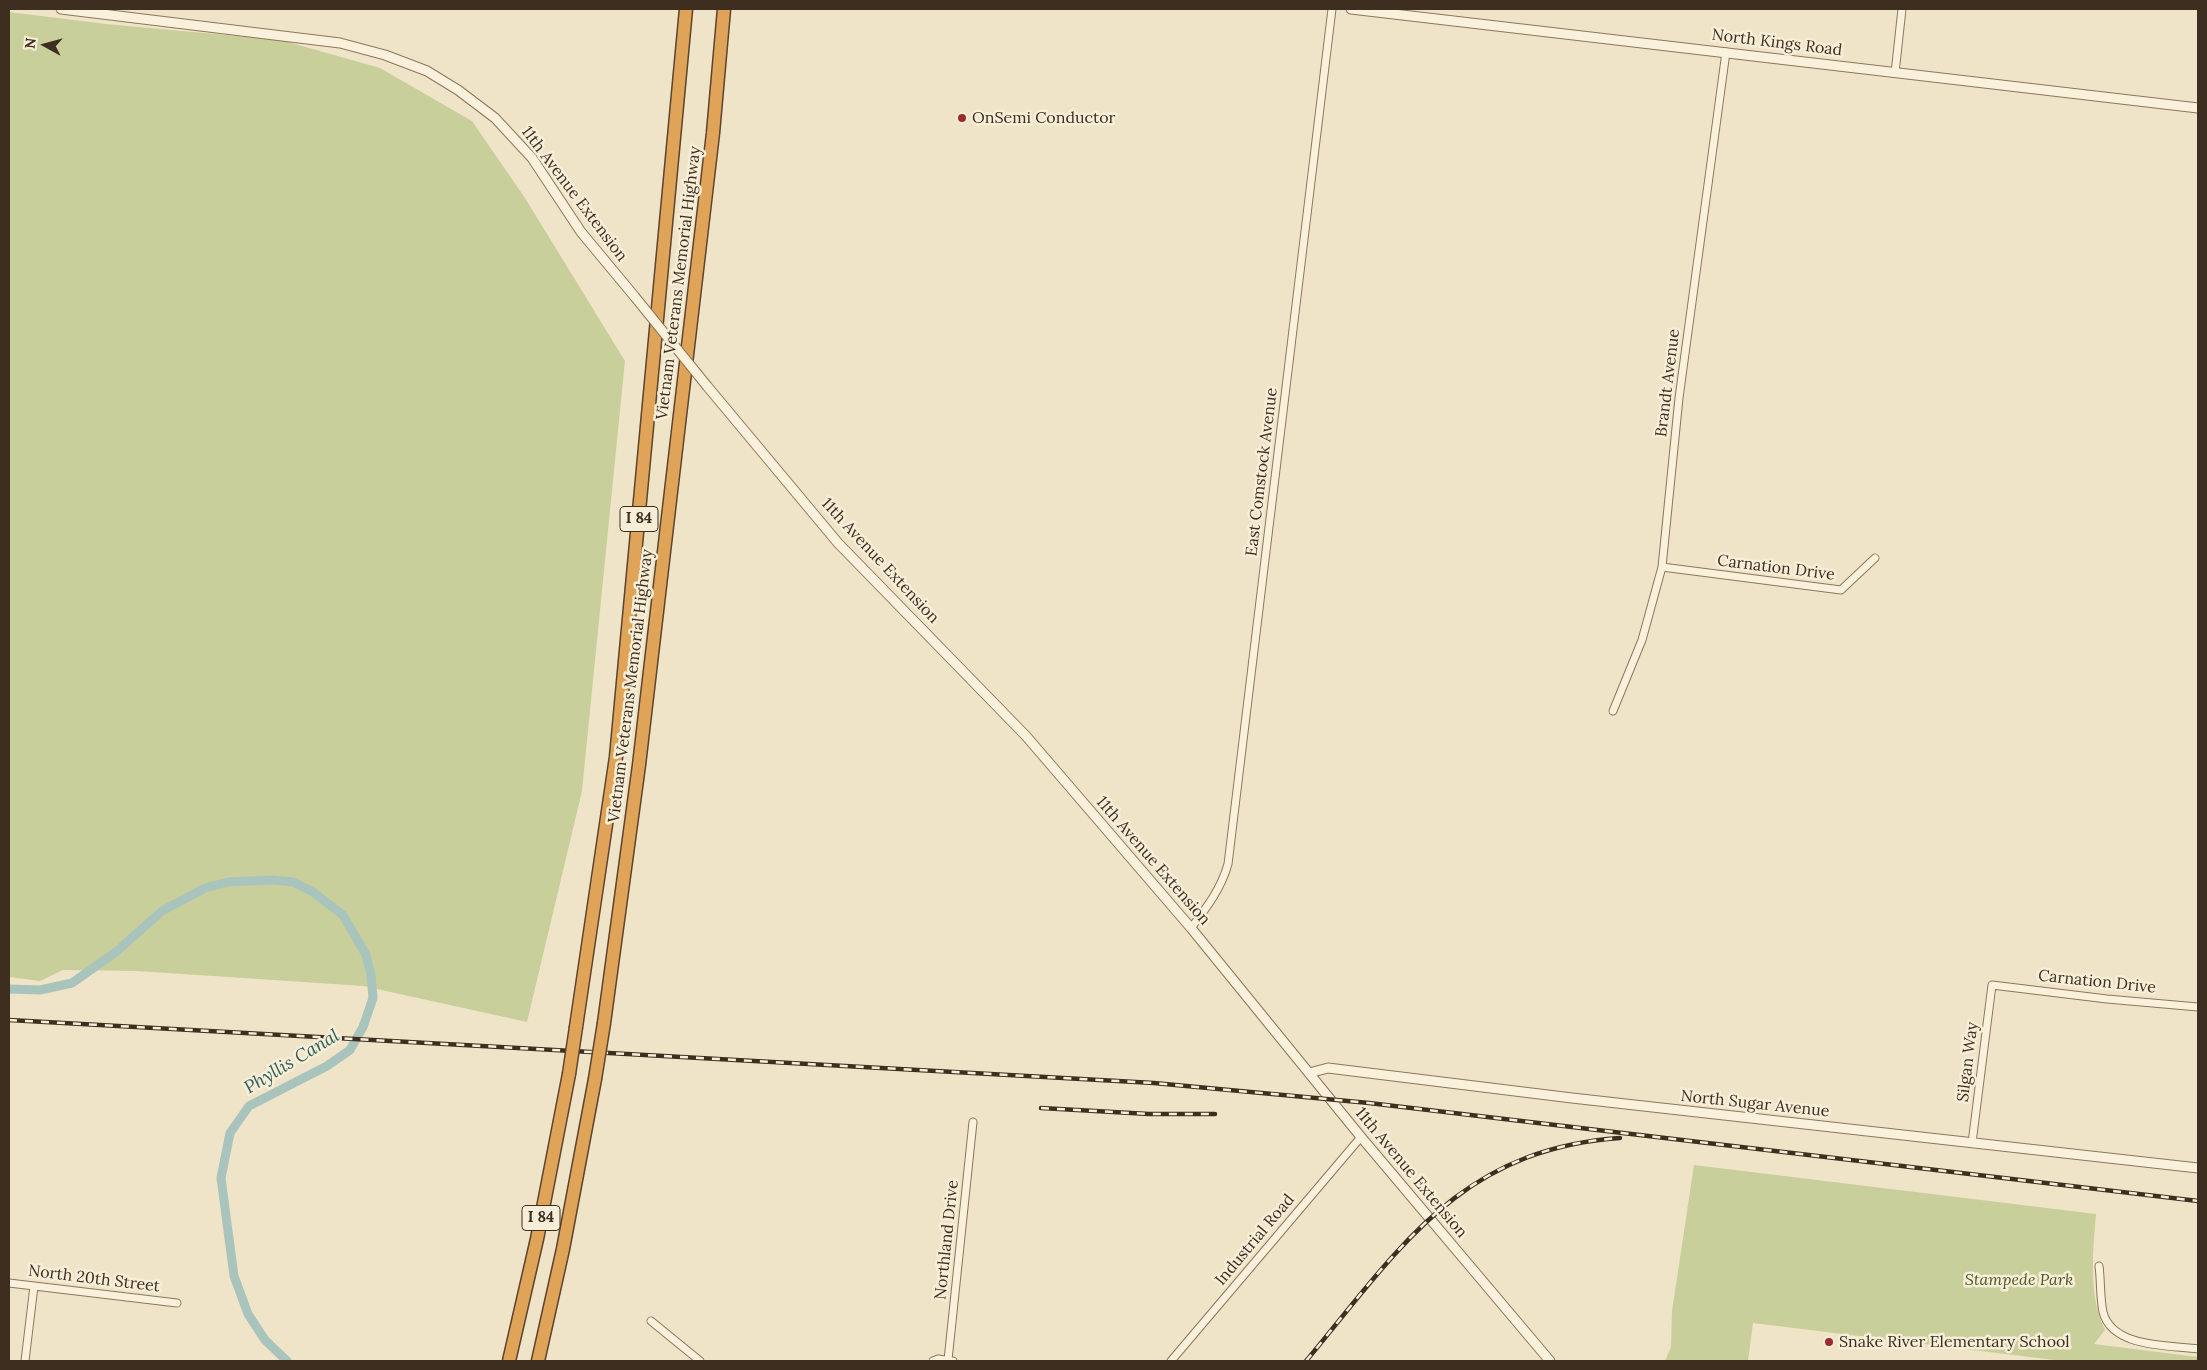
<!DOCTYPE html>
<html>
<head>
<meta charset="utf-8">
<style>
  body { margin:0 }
  #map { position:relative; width:2207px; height:1370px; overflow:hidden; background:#f0e4c8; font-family:Lora,serif }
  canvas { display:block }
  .frame { position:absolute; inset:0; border:10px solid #3d2e20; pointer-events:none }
  .north { position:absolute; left:20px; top:20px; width:50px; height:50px; -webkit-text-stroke:4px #f7eed8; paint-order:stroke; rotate:277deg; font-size:14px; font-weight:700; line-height:20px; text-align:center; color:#3d2e20 }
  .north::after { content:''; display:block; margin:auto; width:18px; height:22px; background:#3d2e20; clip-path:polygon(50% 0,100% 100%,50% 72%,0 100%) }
</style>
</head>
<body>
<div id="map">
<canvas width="2207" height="1370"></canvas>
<div class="frame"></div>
<div class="north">N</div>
</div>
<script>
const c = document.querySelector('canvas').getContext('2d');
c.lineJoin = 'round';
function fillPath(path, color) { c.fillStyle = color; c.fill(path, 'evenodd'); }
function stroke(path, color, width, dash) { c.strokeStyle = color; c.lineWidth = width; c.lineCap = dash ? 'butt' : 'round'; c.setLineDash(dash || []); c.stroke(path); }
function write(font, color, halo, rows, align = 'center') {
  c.font = font + ' Lora,serif'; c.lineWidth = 5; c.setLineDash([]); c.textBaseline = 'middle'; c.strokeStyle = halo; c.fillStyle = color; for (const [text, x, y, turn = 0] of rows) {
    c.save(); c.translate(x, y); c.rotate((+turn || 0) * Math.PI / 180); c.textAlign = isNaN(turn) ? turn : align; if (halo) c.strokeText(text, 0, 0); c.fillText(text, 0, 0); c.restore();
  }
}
fillPath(new Path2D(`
  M9,12L106,24L281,40L380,68L472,121L525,198L625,361L582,791L527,1022L363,986L137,971L63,970L40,981L9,977Z
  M1694,1165L2096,1214C2093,1251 2088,1296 2105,1330L2094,1344L2198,1357V1361H2062L1753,1323L1748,1361H1665L1671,1347L1672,1311Z`), '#c9cf9b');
stroke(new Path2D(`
  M9,989L40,990L72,983L116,952L162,911L205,888L228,882L272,880L293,882L313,892L343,915L366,955L371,975L373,998L363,1027L350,1050L327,1066L249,1106L230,1133L221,1178L234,1276L248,1314L265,1340L287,1361`), '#a9c4bc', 9);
const minor = new Path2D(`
  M1895,73L1902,9
  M1662,567L1841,590L1875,558
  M1613,711L1642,640L1662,567L1679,398L1726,52
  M1191,928C1207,907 1221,889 1228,864L1332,9
  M1972,1143L1992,985L2107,999L2198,1007
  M2099,1266C2101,1281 2100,1298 2103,1312C2112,1348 2169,1345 2198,1349
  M9,1283L177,1303
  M651,1321L700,1361
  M948,1360L973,1122
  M25,1361L34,1286
  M933,1361L938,1359L953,1361
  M1171,1361L1361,1137`);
const tertiary = new Path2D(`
  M61,9L340,43L385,55L427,71L458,90L495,118L532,158L581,232L635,297
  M1351,9L2198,108
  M707,386L838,543L1026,736L1191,928L1361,1137L1550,1361
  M1309,1073L1328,1068L1572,1098L2198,1168`);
const motorway = new Path2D(`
  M604,1023L639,765L713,133L724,9
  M576,1027L616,757L686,9
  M509,1361L537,1239L569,1074
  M538,1361L563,1249L595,1079`);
stroke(minor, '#8d765c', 9);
stroke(tertiary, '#8d765c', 11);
stroke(motorway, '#5b4430', 15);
stroke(minor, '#faf1dc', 7);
stroke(tertiary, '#faf1dc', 9);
stroke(motorway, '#e0a458', 12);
const rail = new Path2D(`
  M9,1020L1154,1083L1369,1103L2198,1201
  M1041,1108L1149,1114H1215
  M1306,1361C1399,1249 1460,1149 1620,1138`);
stroke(rail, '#3d2e20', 4.5);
stroke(rail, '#f7eed8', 2.5, [8]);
const tertiaryBridge = new Path2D(`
  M635,297L707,386`);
const motorwayBridge = new Path2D(`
  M569,1074L576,1027
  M595,1079L604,1023`);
stroke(tertiaryBridge, '#8d765c', 11, []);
stroke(motorwayBridge, '#5b4430', 15, []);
stroke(tertiaryBridge, '#faf1dc', 9);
stroke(motorwayBridge, '#e0a458', 12);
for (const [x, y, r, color] of [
  [962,118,5,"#9e2a2b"],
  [1829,1342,5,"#9e2a2b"]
]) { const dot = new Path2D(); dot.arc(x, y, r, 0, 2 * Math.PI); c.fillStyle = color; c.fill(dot); stroke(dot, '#f7eed8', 2); }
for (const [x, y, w] of [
  [639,519,38],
  [541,1218,38]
]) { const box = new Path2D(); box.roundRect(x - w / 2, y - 12.5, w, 25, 4); c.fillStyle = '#f7eed8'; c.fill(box); stroke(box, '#3d2e20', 1); }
write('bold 15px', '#3d2e20', null, [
  ["I 84",639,519],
  ["I 84",541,1218]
]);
write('16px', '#3d2e20', '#f7eed8', [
  ["North Kings Road",1777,43,7],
  ["11th Avenue Extension",574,194,53],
  ["Vietnam Veterans Memorial Highway",679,283,-83],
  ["Brandt Avenue",1668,383,-83],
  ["East Comstock Avenue",1262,472,-83],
  ["11th Avenue Extension",880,561,47],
  ["Carnation Drive",1776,568,7],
  ["Vietnam Veterans Memorial Highway",631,686,-83],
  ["11th Avenue Extension",1153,861,49],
  ["Carnation Drive",2097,982,6],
  ["Silgan Way",1968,1062,-83],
  ["North Sugar Avenue",1755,1104,6],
  ["11th Avenue Extension",1411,1173,50],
  ["Northland Drive",947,1240,-84],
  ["Industrial Road",1255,1240,-50],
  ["North 20th Street",94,1279,7]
]);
write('16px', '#3d2e20', '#f7eed8', [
  ["OnSemi Conductor",972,118],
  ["Snake River Elementary School",1839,1342]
], 'left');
write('italic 16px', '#4d5a26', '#f7eed8', [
  ["Stampede Park",2019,1280]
]);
write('italic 18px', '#2f5d5a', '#f7eed8', [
  ["Phyllis Canal",292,1062,-31]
]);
</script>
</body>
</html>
